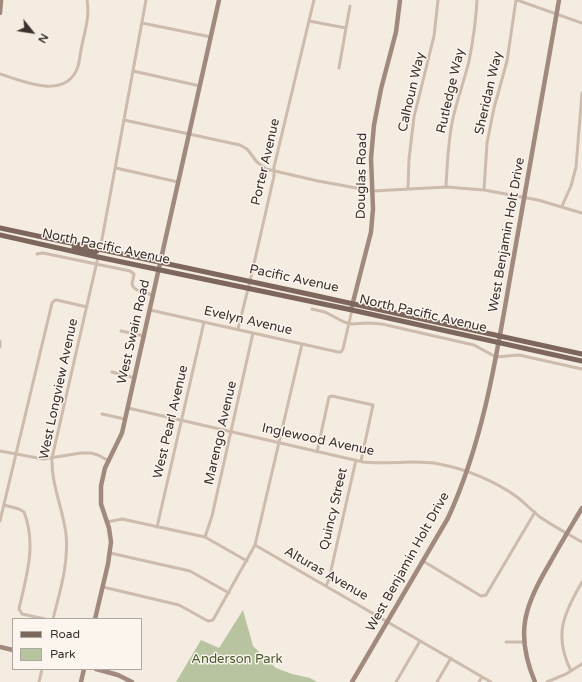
<!DOCTYPE html>
<html>
<head>
<meta charset="utf-8">
<style>
  body { margin:0 }
  #map { position:relative; width:582px; height:682px; overflow:hidden; background:#f4ebe1; font-family:"Varela Round",sans-serif }
  canvas { display:block }
  .legend { position:absolute; left:12px; top:618px; width:130px; height:52px; box-sizing:border-box; background:#fbf5ee; border:1px solid #aea6a0; margin:0; padding:5px 7px; list-style:none; font-size:12px; color:#3b302b }
  .legend li { display:flex; align-items:center; gap:8px; height:20px }
  .legend b { width:20px; border:1px solid #aea6a0 }
  .north { position:absolute; left:12px; top:12px; width:40px; height:40px; -webkit-text-stroke:3px #fbf5ee; paint-order:stroke; rotate:120deg; font-size:11px; font-weight:700; line-height:16px; text-align:center; color:#3b302b }
  .north::after { content:''; display:block; margin:auto; width:14px; height:18px; background:#3b302b; clip-path:polygon(50% 0,100% 100%,50% 72%,0 100%) }
</style>
</head>
<body>
<div id="map">
<canvas width="582" height="682"></canvas>
<ul class="legend">
<li><b style="height:5px;background:#7d675c"></b>Road</li>
<li><b style="height:11px;background:#b8c4a0"></b>Park</li>
</ul>
<div class="north">N</div>
</div>
<script>
const c = document.querySelector('canvas').getContext('2d');
c.lineJoin = 'round';
function fillPath(path, color) { c.fillStyle = color; c.fill(path, 'evenodd'); }
function stroke(path, color, width, dash) { c.strokeStyle = color; c.lineWidth = width; c.lineCap = dash ? 'butt' : 'round'; c.setLineDash(dash || []); c.stroke(path); }
function write(font, color, halo, rows, align = 'center') {
  c.font = font + ' "Varela Round",sans-serif'; c.lineWidth = 3; c.setLineDash([]); c.textBaseline = 'middle'; c.strokeStyle = halo; c.fillStyle = color; for (const [text, x, y, turn = 0] of rows) {
    c.save(); c.translate(x, y); c.rotate((+turn || 0) * Math.PI / 180); c.textAlign = isNaN(turn) ? turn : align; if (halo) c.strokeText(text, 0, 0); c.fillText(text, 0, 0); c.restore();
  }
}
fillPath(new Path2D(`
  M243,610L253,646L276,668L292,674L310,678L317,682H176L201,640L219,648Z`), '#b8c4a0');
stroke(new Path2D(`
  M517,0L582,23
  M309,21L346,28L339,68
  M142,23L211,37
  M346,28L350,6
  M133,71L200,86
  M0,74C23,81 64,100 77,69C80,62 80,53 82,45C85,31 90,15 87,0
  M124,120L240,145L247,149L257,162L266,169L318,181L373,191L446,187L484,190L538,200L582,213
  M116,168L178,182
  M446,187C447,166 448,144 452,123C456,102 464,82 469,61C473,41 476,20 477,0
  M408,188L409,159L414,117L434,36L438,0
  M484,190L487,143L494,108L507,61L516,0
  M562,206L571,186L576,167L582,93
  M100,250L146,0
  M37,254L43,253L130,271L134,274C134,277 132,281 132,284C134,292 147,293 153,295
  M312,309L325,312L344,322L352,324L368,323L382,324L465,343L474,345L496,357L519,355L582,369
  M150,310L338,352H341L343,349L352,310
  M238,329L250,281L274,176V167L314,0
  M121,331L144,336
  M0,341V347
  M112,372L135,378
  M128,408L363,462C389,465 414,459 439,464C466,469 495,481 517,497C525,503 532,511 540,517C553,526 568,534 582,542
  M102,414L125,419
  M0,451L43,459L81,453H91L98,455L109,461
  M317,452L329,397L332,396L373,405L361,461
  M4,505L19,509L24,512C37,545 26,577 19,609L22,614L45,619
  M0,521L52,303L55,300H57L87,307
  M107,522L122,519L205,537L247,561
  M157,527L204,322
  M205,537L212,516L253,333
  M255,545L491,682
  M110,553L190,571L229,593
  M423,561L481,596L486,595L535,512
  M326,586L329,579L356,460
  M103,587L179,605L208,621L213,620L255,545L302,344
  M53,619C60,591 69,563 66,534C63,509 51,484 52,458L98,257
  M506,642H524
  M571,671C553,635 564,613 582,582
  M39,682L42,669
  M396,682L420,641
  M437,682L451,658
  M479,682L482,677
  M547,682L566,674L582,664`), '#cdbbac', 3);
stroke(new Path2D(`
  M0,13L1,0
  M352,306L371,232L373,209L371,158L374,125L381,89L396,32L400,0
  M95,619L108,564L111,542L109,528L101,504V486L105,468L122,433L219,0
  M0,647L13,650
  M96,669L118,675L132,682
  M81,682L84,669
  M352,682L448,518C483,442 496,359 510,278C526,185 542,92 559,0
  M535,682C514,632 525,605 551,561C561,543 572,525 582,508`), '#a18a7d', 4.5);
stroke(new Path2D(`
  M0,228L299,292L582,354
  M0,235L98,257L352,310L582,361
  M74,248L95,252L97,251`), '#7d675c', 5);
write('13px', '#3b302b', '#fbf5ee', [
  ["Rutledge Way",451,91,-77],
  ["Calhoun Way",412,92,-77],
  ["Sheridan Way",489,93,-77],
  ["Porter Avenue",266,162,-77],
  ["Douglas Road",362,176,-89],
  ["West Benjamin Holt Drive",507,235,-80],
  ["North Pacific Avenue",106,247,12],
  ["Pacific Avenue",294,279,12],
  ["North Pacific Avenue",423,314,13],
  ["Evelyn Avenue",248,321,13],
  ["West Swain Road",134,332,-77],
  ["West Longview Avenue",59,389,-78],
  ["West Pearl Avenue",171,422,-77],
  ["Marengo Avenue",221,433,-77],
  ["Inglewood Avenue",318,440,12],
  ["Quincy Street",334,509,-77],
  ["West Benjamin Holt Drive",408,562,-61],
  ["Alturas Avenue",326,574,30]
]);
write('13px', '#4a5a2e', '#fbf5ee', [
  ["Anderson Park",237,660]
]);
</script>
</body>
</html>
